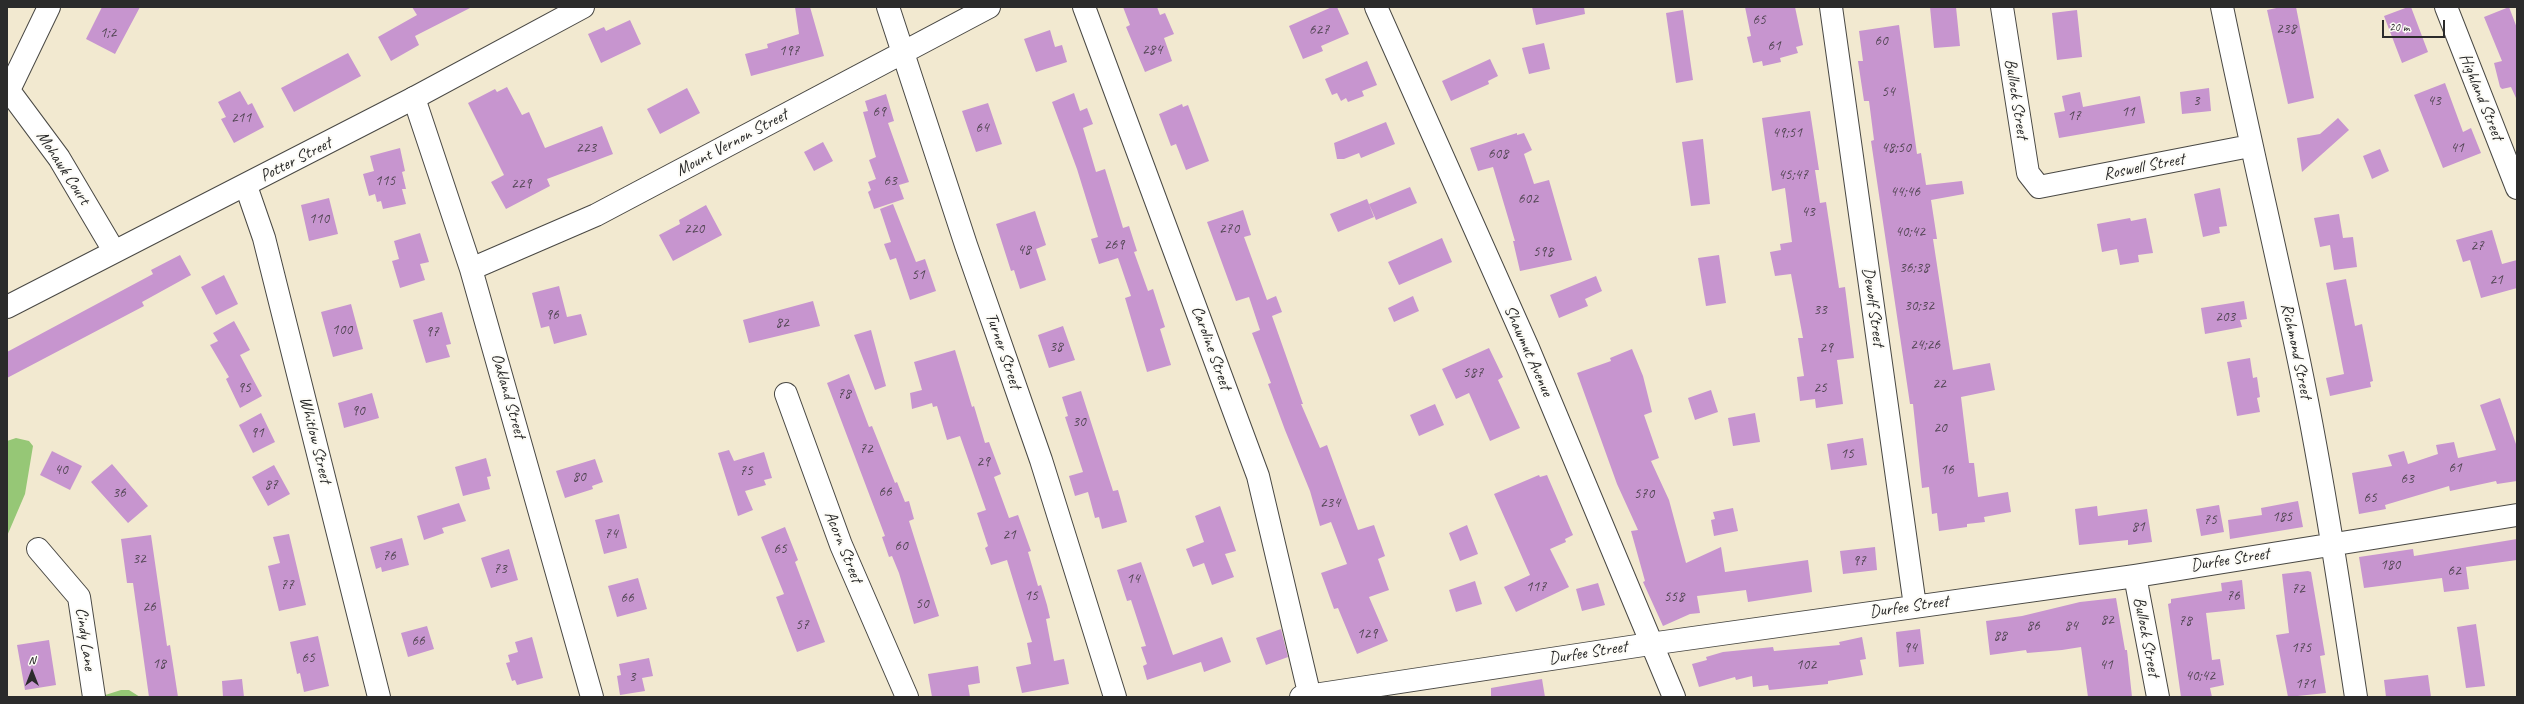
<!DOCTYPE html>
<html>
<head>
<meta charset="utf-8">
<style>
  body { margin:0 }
  #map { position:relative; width:2524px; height:704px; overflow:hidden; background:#f2e9d0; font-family:Caveat,sans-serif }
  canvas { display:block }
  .frame { position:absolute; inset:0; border:8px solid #2b2b2b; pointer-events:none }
  .north { position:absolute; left:12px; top:652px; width:40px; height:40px; -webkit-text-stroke:3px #fdfcf7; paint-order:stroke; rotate:0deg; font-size:11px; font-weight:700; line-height:16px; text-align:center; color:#2b2b2b }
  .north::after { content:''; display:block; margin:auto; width:14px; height:18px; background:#2b2b2b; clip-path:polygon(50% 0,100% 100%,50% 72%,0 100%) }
  .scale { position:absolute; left:2382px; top:20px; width:63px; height:18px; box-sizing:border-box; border:2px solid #2b2b2b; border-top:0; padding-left:5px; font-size:12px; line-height:14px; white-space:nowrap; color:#2b2b2b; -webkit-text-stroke:3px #fdfcf7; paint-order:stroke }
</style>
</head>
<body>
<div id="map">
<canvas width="2524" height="704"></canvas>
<div class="frame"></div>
<div class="north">N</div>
<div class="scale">20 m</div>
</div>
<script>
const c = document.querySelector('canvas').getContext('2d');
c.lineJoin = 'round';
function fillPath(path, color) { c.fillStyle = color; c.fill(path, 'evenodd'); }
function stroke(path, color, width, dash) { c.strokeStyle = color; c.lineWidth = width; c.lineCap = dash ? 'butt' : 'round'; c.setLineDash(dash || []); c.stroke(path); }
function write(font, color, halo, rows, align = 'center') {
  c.font = font + ' Caveat,sans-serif'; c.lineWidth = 4; c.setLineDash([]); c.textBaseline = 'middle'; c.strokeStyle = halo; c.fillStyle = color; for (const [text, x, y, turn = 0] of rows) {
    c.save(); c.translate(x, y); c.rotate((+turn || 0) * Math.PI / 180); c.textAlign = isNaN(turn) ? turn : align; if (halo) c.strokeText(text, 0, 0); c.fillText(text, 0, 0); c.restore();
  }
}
fillPath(new Path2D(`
  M16,438L29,441L33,446L25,494L7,536V441Z
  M121,690H129L140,697H99Z`), '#96c776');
fillPath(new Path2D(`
  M102,7H140L115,54L86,39Z
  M412,7H472L415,36L419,45L391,61L378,37L417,15Z
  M795,7H810L824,56L751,76L745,54L768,48L767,44L799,34Z
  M1123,7H1157L1160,15L1165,13L1174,34L1164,38L1172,61L1145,72L1126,27L1130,25Z
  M1332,7H1337L1349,34L1321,46L1323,51L1303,59L1289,26Z
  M1532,7H1584L1585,14L1536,25Z
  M1745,7H1795L1803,45L1796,47L1798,53L1780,58L1781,62L1763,66L1762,61L1753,63L1747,37L1751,36Z
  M1930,7H1956L1960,46L1934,48Z
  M2281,7H2296L2314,98L2288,104L2267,10Z
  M2408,7H2411L2428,52L2402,63L2384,16Z
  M2509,7L2517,28L2516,98L2511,87L2502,89L2500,87L2494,63L2502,61L2484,17Z
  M1683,10L1693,80L1676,83L1666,13Z
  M2077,10L2082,57L2057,60L2052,13Z
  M630,20L641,44L601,63L588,34L604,27L606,31Z
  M1899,25L1917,154L1921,153L1926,185L1962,181L1964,194L1931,200L1937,239H1933L1953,370L1990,363L1995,390L1961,397L1969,463H1974L1978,497L2008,492L2011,512L1984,517L1985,522L1967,524V527L1939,531L1937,513L1932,514L1929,487L1922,488L1913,404H1910L1871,141L1874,140L1869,101H1864L1858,61H1863L1859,31Z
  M1050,30L1055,47L1062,45L1067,62L1036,72L1024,39Z
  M1544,43L1550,69L1529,74L1522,48Z
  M348,53L361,76L294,112L281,88Z
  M1490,59L1498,76L1488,81L1489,84L1451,101L1442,81Z
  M1367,61L1377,85L1362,91L1364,96L1348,102L1346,98L1341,101L1337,93L1332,95L1325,79Z
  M2445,83L2463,132L2471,128L2481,153L2443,168L2414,95Z
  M507,87L522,115L529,112L545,148L602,126L613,154L547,179L550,186L506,209L491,182L504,175L468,103L495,89L497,92Z
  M687,88L700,113L660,134L647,109Z
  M2209,88L2211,111L2182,114L2180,92Z
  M240,91L248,105L252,103L264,127L234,143L221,119L226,117L218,102Z
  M2080,92L2083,107L2140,96L2145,123L2059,138L2054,113L2065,111L2062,96Z
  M1074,93L1080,111L1087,108L1093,124L1083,128L1096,172L1105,169L1123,228L1129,226L1137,251L1134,252L1148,291L1153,289L1165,327L1160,329L1171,365L1147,372L1125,298L1131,296L1118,258L1099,264L1091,239L1098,237L1077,169L1052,102Z
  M886,94L894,121L888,123L909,182L899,185L904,199L874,209L868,192L871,190L868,182L876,179L869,160L876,157L863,112L868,111L865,101Z
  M988,103L1002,144L976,152L962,111Z
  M1182,104L1183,107L1188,105L1209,161L1186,170L1176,144L1171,146L1159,114Z
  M1810,111L1819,170H1815L1820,203L1826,202L1839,288L1845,287L1854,358L1837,360L1843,404L1816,408L1815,399L1800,401L1797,377L1804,376L1798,338H1803L1791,274L1775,276L1770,252L1781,250L1780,244L1792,242L1785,188L1772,191L1762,118Z
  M2338,118L2349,130L2302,172L2297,138L2320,134Z
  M1386,122L1395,144L1361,158L1359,153L1344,159H1337L1334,143Z
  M1517,133V135L1524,133L1532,150L1524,154L1534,184L1549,180L1572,260L1520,271L1513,241H1515L1493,167L1478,171L1470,148Z
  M1703,139L1710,204L1691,206L1682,142Z
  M823,142L833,161L814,171L804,152Z
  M400,148L405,171L402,172L406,189H402L406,204L383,209L381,201L377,202L375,194L369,196L363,174L374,171L370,156Z
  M2380,149L2389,171L2372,179L2363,156Z
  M1410,187L1417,203L1376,220L1369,204Z
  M2220,188L2227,226L2219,227L2220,233L2203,237L2194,194Z
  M329,198L338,234L309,241L301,205Z
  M1367,199L1374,217L1338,232L1330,214Z
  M893,204L916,262L925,259L936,291L910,300L896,258L890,260L884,244L891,242L880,209Z
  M706,205L722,235L673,261L659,235L680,224L679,220Z
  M1243,210L1251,235L1244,237L1267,300L1276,296L1282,312L1272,316L1303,404H1301L1320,448L1327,445L1358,530L1374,525L1385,556L1378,559L1389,590L1369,597L1388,641L1357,654L1338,608L1334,609L1321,573L1347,564L1331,522L1320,526L1310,491L1285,430L1268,384L1271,383L1252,333L1260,330L1249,297L1236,301L1207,222Z
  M1035,211L1046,245L1036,249L1046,280L1020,289L1014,270L1011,271L996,224Z
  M2339,214L2343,238L2353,237L2357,267L2334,270L2330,245L2320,247L2314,218Z
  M2130,218L2131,221L2146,218L2153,253L2138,255L2139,262L2120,265L2117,249L2102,252L2097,224Z
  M2492,230L2502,264L2517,260V288L2481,298L2470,260L2463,262L2456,240Z
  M420,233L429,262L420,264L425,280L400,288L392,261L399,259L394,241Z
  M1442,238L1452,262L1399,285L1388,262Z
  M180,255L191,275L142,302L144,306L7,378V352L153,274L151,270Z
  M1719,255L1726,303L1706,306L1698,258Z
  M224,275L238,304L216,315L201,287Z
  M1596,276L1602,291L1585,299L1588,306L1559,318L1550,295Z
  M2346,279L2355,326L2362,324L2373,381L2370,382L2371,387L2330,396L2326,378L2344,374L2326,283Z
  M559,286L567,317L581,314L587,335L554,344L549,326L541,328L532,293Z
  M1413,296L1419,311L1394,322L1388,308Z
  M813,301L820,326L749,343L743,320Z
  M2244,301L2247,319L2240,320L2242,327L2205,334L2201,308Z
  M351,304L363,349L333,357L321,312Z
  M442,312L451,344L446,345L450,357L426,363L413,320Z
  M234,321L250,350L240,355L262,396L240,408L226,379L229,377L210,345L218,341L213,333Z
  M1063,326L1075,360L1049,368L1038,335Z
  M871,330L886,386L875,390L854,335Z
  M1489,348L1503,377L1498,380L1520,428L1490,441L1469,393L1456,399L1442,369Z
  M1632,349L1643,376L1652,412L1644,415L1659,458L1651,461L1669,500L1686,563L1721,547L1725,572L1808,560L1812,592L1748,602L1746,590L1697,596L1700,613L1690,614L1663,626L1643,582L1645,581L1631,531L1638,530L1617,484L1577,373L1611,361L1610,358Z
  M955,350L972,407L974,406L985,443L989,442L1001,474L994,477L1009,518L1018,515L1031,551L1028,552L1038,586L1041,585L1047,605L1050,618L1046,619L1054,661L1064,659L1069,684L1022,693L1016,667L1031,664L1027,643L1032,642L1007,560L991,565L985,548L988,546L977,513L986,510L960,436L947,440L937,406L933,407L932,403L912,409L910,393L922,390L914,362Z
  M2250,358L2253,378L2257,377L2260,397L2257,398L2260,412L2237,416L2227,362Z
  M849,374L869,427L872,426L895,483L897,482L905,502L909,501L914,519L909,521L939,616L914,624L899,573L892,556L889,557L882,537L885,536L827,383Z
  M1711,390L1718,412L1695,420L1688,398Z
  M1081,391L1113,491L1118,490L1127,522L1102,529L1099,517L1095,518L1088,492L1075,496L1069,476L1083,472L1065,417L1068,416L1062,397Z
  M372,393L379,418L344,428L338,403Z
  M2500,398L2517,447V481L2497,484L2496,481L2450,491L2449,486L2385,505L2386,509L2359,514L2352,473L2392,466L2388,455L2404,451L2408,464L2438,454L2436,445L2454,442L2458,458L2496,450L2480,405Z
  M1435,404L1444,425L1419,436L1410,415Z
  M261,413L275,442L253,453L239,425Z
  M1755,413L1760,442L1733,446L1728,418Z
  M1863,438L1867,465L1831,470L1827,444Z
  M729,450L734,461L764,452L772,478L764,480L766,485L745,491L753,510L738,516L718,453Z
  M52,451L82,466L70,490L40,475Z
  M486,458L491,476L487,477L490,489L463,496L455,467Z
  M595,459L603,482L592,486L593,489L565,498L556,471Z
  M112,464L148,506L128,523L91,482Z
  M274,465L290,494L268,506L252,477Z
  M1539,475L1540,477L1547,475L1573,535L1565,539L1566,542L1550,549L1569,587L1516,612L1504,587L1530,575L1494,494Z
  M2298,501L2303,527L2230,539L2228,520L2262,515L2261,508Z
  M459,503L466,521L442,528L444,533L424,540L417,516Z
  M2219,505L2224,532L2201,536L2196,509Z
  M1220,506L1236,551L1225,554L1234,577L1212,585L1204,563L1193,567L1186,549L1204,542L1195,516Z
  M2097,506L2098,516L2147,509L2152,542L2128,545V540L2079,545L2075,509Z
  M1733,508L1738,531L1714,536L1711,520L1715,519L1713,512Z
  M619,514L627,548L604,554L595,520Z
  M1467,525L1478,554L1460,561L1449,533Z
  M785,527L798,560L795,562L825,642L797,652L776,597L784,594L761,537Z
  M289,534L306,605L279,611L268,566L280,563L273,537Z
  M151,535L167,646L170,645L178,697H149L133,583H127L121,539Z
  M402,538L409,565L382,572L381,567L376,569L370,547Z
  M2517,539V560L2466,567L2469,589L2444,592L2442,578L2364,588L2359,557L2413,549L2414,556Z
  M1875,547L1877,570L1843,574L1840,551Z
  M509,549L518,580L491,588L481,558Z
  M1141,562L1173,655L1222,637L1231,662L1204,672L1201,662L1147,680L1143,666L1147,664L1141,647L1146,646L1131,600L1127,601L1117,570Z
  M2308,571L2311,572L2325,655L2320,656L2326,693L2288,697L2276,635L2289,633L2282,574Z
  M638,578L647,609L617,617L608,586Z
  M2242,580L2245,609L2206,613L2212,660L2220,659L2224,685L2210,688L2212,697H2181L2168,604L2171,603V599L2222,591L2221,583Z
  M1475,581L1482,604L1456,612L1449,590Z
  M1598,583L1605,605L1582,611L1576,589Z
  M2116,598L2125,650H2127L2132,697H2088L2081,647L2062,650L2027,653L2026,650L1990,655L1986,621L2022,616L2080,602Z
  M2476,624L2485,686L2466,688L2457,627Z
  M427,626L434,649L408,657L401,633Z
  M1281,629L1288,657L1266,665L1256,638Z
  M1920,629L1924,664L1899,667L1896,632Z
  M318,636L329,686L304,692L300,673L297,674L290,642Z
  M532,637L543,678L517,685L515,680L512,681L506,663L510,662L508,655L518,652L515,642Z
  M1862,637L1866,659L1860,660L1863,675L1828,681V684L1769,690L1768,685L1753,687L1752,676L1736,680L1735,677L1699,687L1692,664L1707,660L1706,657L1723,652L1773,647L1774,651L1840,645L1839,642Z
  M49,640L56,685L25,690L17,645Z
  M649,658L653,676L642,678L645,691L620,695L617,676L621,675L619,664Z
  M978,666L980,683L968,685L970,697H932L928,674Z
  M2428,675L2431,697H2386L2384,680Z
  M242,679L244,697H223L222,681Z
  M1542,679L1545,697H1491V688Z`), '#c795cf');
const minor = new Path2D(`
  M888,7L966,245L1041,460L1115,697
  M1084,7L1258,476L1310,697
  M1831,7L1915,606
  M2002,7L2028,173L2039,187L2250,146
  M2222,7C2245,119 2271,230 2295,342C2320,459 2338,578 2356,697
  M2446,7L2517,188
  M7,88L59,158L114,251
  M9,90L49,7
  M414,98L471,269L592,697
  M246,186L264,238L379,697
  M471,269L596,215L989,7
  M786,394L841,545L907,697
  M38,549L79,597L94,697
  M2135,576L2158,697
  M1301,697L1650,644L2135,576L2517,515`);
const major = new Path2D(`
  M1376,7L1528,348L1674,697
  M7,307L414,98L583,7`);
stroke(minor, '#494844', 24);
stroke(major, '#494844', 24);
stroke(minor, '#fff', 22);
stroke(major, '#fff', 22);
write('15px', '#524654', null, [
  ["65",1759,20],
  ["238",2286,29],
  ["627",1319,30],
  ["1;2",108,33],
  ["60",1881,41],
  ["61",1774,46],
  ["284",1152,50],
  ["197",789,51],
  ["54",1888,92],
  ["3",2196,101],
  ["43",2434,101],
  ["69",879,112],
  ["11",2128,112],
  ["17",2074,116],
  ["211",241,118],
  ["64",982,128],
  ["49;51",1787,133],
  ["223",586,148],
  ["48;50",1896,148],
  ["41",2457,148],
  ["608",1498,154],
  ["45;47",1793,175],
  ["115",385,181],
  ["63",890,181],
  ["229",521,184],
  ["44;46",1905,192],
  ["602",1528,199],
  ["43",1808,212],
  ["110",319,219],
  ["220",694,229],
  ["270",1229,229],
  ["40;42",1910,232],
  ["269",1114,245],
  ["27",2477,246],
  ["48",1024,250],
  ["598",1543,252],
  ["36;38",1914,268],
  ["51",918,275],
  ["21",2496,280],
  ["30;32",1919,306],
  ["33",1820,310],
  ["96",552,315],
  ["203",2225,317],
  ["82",782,323],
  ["100",342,330],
  ["97",432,332],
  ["24;26",1925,345],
  ["38",1056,347],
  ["29",1826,348],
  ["587",1473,373],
  ["22",1939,384],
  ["95",244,388],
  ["25",1820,388],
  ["78",844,394],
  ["90",358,411],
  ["30",1079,422],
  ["20",1940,428],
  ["91",257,433],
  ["72",866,449],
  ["15",1847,454],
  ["29",983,462],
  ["61",2455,468],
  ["40",61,470],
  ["16",1947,470],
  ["75",746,471],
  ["80",579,477],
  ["63",2407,479],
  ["87",271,485],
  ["66",885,492],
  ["36",119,493],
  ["570",1644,494],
  ["65",2370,498],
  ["234",1330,503],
  ["185",2282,517],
  ["75",2210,520],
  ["81",2138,527],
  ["74",611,534],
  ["21",1009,535],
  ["60",901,546],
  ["65",780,549],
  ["76",389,556],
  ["32",139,559],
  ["97",1859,561],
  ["180",2390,565],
  ["73",500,569],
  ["62",2454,571],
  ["14",1133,579],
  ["77",287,585],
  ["117",1536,587],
  ["72",2298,589],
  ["15",1031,596],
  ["76",2233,596],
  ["558",1674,597],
  ["66",627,598],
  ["50",922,604],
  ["26",149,607],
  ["82",2107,620],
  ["78",2185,621],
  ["57",802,625],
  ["86",2033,626],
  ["84",2071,626],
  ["129",1367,634],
  ["88",2000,636],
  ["66",418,641],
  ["94",1910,648],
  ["175",2301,648],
  ["65",308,658],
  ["18",159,664],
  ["102",1806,665],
  ["41",2106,665],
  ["40;42",2200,676],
  ["3",632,677],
  ["171",2305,684]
]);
write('17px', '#2b2b2b', '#fdfcf7', [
  ["Highland Street",2481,97,68],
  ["Bullock Street",2016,99,81],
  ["Mount Vernon Street",732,143,-28],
  ["Potter Street",296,160,-27],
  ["Roswell Street",2144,167,-11],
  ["Mohawk Court",63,168,57],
  ["Dewolf Street",1873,307,82],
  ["Caroline Street",1211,348,70],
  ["Turner Street",1003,351,71],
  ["Shawmut Avenue",1528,351,66],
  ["Richmond Street",2296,351,78],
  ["Oakland Street",508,396,74],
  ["Whitlow Street",315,440,76],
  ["Acorn Street",843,547,68],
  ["Durfee Street",2230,560,-9],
  ["Durfee Street",1909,607,-8],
  ["Bullock Street",2146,637,79],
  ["Cindy Lane",85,639,82],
  ["Durfee Street",1588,653,-9]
]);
</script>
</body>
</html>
